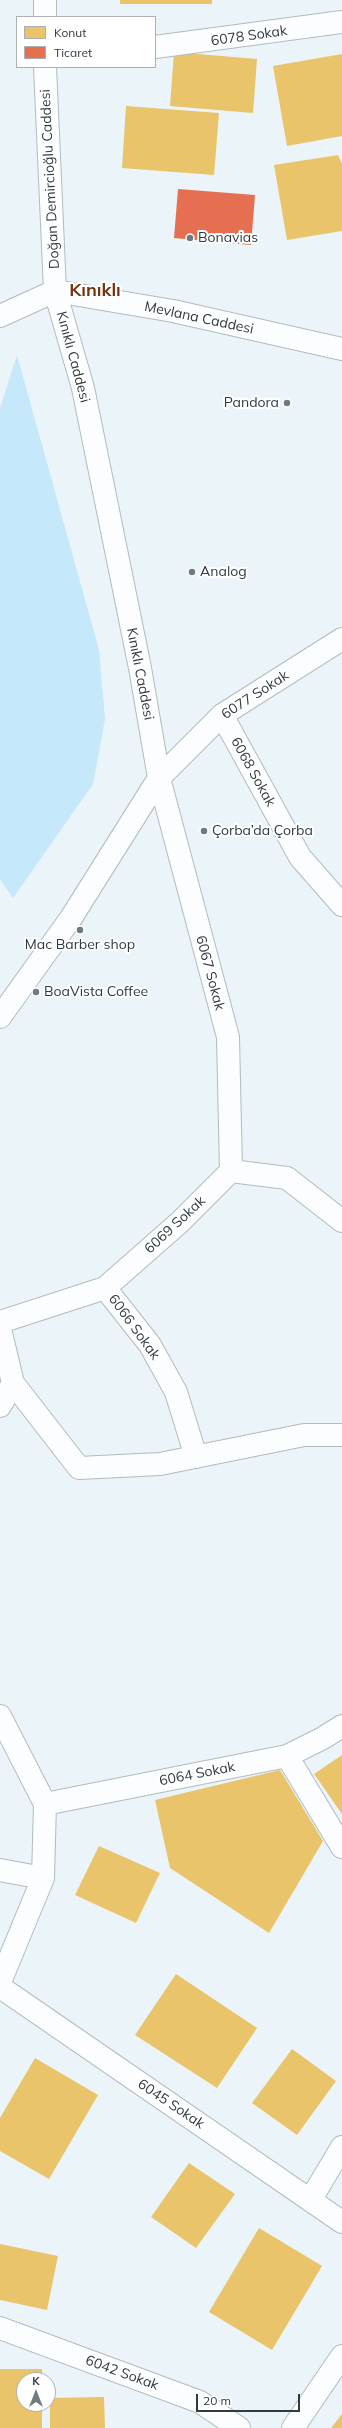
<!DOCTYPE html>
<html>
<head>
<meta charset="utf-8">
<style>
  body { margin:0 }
  #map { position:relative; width:342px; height:2428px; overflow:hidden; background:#eaf4f9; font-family:Mulish,sans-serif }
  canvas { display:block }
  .legend { position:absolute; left:16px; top:16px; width:140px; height:52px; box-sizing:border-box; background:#fff; border:1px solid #acb0b3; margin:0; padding:5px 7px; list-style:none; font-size:12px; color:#2f3a41 }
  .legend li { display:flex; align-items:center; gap:8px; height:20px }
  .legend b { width:20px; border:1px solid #acb0b3 }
  .north { position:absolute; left:16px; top:2372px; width:40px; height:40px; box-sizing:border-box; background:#fff; border:1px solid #acb0b3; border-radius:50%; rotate:0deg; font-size:11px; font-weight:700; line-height:16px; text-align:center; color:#2f3a41 }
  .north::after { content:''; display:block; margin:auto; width:14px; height:18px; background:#707b81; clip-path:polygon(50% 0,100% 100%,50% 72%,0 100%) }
  .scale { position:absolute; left:196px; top:2394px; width:104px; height:18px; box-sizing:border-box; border:2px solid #2f3a41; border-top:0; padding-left:5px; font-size:12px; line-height:14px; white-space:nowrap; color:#2f3a41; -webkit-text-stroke:3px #fff; paint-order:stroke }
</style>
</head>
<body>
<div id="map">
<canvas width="342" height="2428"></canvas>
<ul class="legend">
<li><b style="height:11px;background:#e9c46a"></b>Konut</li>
<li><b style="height:11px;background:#e76f51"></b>Ticaret</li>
</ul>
<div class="north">K</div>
<div class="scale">20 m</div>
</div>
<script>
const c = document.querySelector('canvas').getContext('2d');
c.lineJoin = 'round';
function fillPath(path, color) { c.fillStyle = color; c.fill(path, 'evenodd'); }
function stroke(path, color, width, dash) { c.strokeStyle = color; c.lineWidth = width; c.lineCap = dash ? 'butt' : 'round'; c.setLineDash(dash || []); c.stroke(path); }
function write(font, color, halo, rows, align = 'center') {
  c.font = font + ' Mulish,sans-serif'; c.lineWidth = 4; c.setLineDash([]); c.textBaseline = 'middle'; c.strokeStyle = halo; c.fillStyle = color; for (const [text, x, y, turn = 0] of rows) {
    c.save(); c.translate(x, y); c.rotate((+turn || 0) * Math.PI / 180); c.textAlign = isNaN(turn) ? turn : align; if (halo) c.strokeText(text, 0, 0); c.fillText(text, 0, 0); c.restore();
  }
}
fillPath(new Path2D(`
  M17,355L99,650L105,719L93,784L13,898L0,879V408Z`), '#c5e8fb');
fillPath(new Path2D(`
  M120,0H212V4H120Z
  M174,52L257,59L253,113L170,106Z
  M342,54V136L287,146L273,66Z
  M126,106L219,113L214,175L122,168Z
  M338,155L342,164V231L287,240L274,165Z
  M342,1755V1814L314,1774Z
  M280,1770L323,1841L269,1933L170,1868L155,1800Z
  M99,1846L160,1873L136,1923L75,1895Z
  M176,1974L257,2028L217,2088L135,2035Z
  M292,2049L336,2081L297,2135L252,2103Z
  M35,2058L98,2095L49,2179L0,2151V2118Z
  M189,2163L235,2194L196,2248L151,2217Z
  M259,2228L322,2266L272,2350L209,2312Z
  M0,2244L58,2256L47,2310L0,2300Z
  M0,2369H42V2380H24V2404H42V2428H0Z
  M104,2397L105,2428H50V2398Z
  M342,2414V2428H331Z`), '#e9c46a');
fillPath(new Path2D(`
  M178,189L255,195L251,245L174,238Z`), '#e76f51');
const minor = new Path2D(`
  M155,47L342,22
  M0,316L55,291L83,388L140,668L159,778L71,918L0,1017
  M222,715L300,857L342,905
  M231,1171L228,1037L159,778L222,715L342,639
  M105,1288L150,1345L176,1392L196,1457
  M0,1322L105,1288L180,1222L231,1171L287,1178L342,1221
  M0,1329L13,1383L0,1406
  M13,1383L79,1468L160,1464L304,1435H342
  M0,1716L45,1804L43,1878L0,1982
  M287,1756L342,1847
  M45,1804L287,1756L323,1738L342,1726
  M0,1870L43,1878
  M0,1987L342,2222
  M311,2199L342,2147
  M0,2328L200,2402L239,2428
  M293,2428L342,2356`);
const major = new Path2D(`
  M45,17V0
  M45,67L55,291L173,311L342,349`);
stroke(minor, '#b1bbc0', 24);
stroke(major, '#b1bbc0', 24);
stroke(minor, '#fcfdfe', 22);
stroke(major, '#fcfdfe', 22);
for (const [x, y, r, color] of [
  [190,238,4,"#707b81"],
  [287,403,4,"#707b81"],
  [192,572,4,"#707b81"],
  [204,831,4,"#707b81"],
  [80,930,4,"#707b81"],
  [36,992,4,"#707b81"]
]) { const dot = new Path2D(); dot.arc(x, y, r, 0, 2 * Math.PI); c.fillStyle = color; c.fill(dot); stroke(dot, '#fff', 1.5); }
write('14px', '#2f3a41', '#fff', [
  ["6078 Sokak",249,36,-8],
  ["Doğan Demircioğlu Caddesi",50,179,-93],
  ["Mevlana Caddesi",199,318,12],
  ["Kınıklı Caddesi",73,357,75],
  ["Kınıklı Caddesi",140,674,79],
  ["6077 Sokak",255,695,-33],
  ["6068 Sokak",253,772,61],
  ["6067 Sokak",210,973,75],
  ["6069 Sokak",175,1225,-43],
  ["6066 Sokak",134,1327,54],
  ["6064 Sokak",197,1774,-11],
  ["6045 Sokak",171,2104,34],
  ["6042 Sokak",122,2373,20]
]);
write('14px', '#2f3a41', '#fff', [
  ["Bonavias",198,238],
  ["Pandora",279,403,"right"],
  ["Analog",200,572],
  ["Çorba’da Çorba",212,831],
  ["Mac Barber shop",80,945,"center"],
  ["BoaVista Coffee",44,992]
], 'left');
write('bold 18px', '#73350f', '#fff', [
  ["Kınıklı",95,291]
]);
</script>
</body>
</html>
